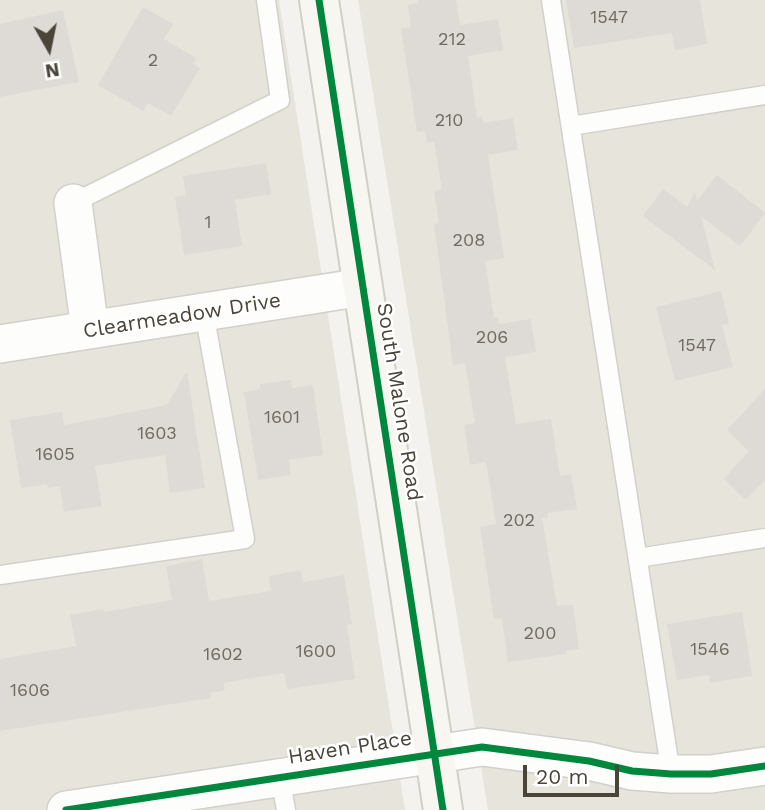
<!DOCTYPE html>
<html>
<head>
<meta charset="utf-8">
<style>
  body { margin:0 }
  #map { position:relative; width:765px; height:810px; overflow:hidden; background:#f4f2ee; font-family:"Work Sans",sans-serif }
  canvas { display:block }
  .north { position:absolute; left:14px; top:14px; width:70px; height:70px; -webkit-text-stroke:5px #fff; paint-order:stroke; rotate:171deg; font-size:19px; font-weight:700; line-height:28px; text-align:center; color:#4b4439 }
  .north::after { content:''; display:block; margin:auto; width:24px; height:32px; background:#4b4439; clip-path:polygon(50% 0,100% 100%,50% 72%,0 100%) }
  .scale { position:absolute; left:523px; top:765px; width:96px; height:32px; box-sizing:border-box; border:4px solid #4b4439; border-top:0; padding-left:9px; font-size:21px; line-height:24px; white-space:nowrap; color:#4b4439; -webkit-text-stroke:5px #fff; paint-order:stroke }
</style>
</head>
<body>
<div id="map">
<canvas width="765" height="810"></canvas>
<div class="north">N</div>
<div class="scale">20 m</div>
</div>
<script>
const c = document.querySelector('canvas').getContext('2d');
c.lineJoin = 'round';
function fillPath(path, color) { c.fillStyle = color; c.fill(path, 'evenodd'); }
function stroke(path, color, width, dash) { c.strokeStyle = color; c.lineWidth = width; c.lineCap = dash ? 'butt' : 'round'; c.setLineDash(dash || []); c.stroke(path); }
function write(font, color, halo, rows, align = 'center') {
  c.font = font + ' "Work Sans",sans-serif'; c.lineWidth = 5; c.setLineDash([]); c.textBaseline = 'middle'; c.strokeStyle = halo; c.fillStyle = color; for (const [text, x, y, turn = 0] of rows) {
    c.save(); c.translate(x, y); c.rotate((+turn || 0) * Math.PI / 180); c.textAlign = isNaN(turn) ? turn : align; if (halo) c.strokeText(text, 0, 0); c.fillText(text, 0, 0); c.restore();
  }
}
fillPath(new Path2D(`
  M0,0H279L405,810H0Z
  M358,0H765V810H488Z`), '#e7e4dc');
fillPath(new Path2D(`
  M418,0H456L460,25L498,19L503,50L468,56L477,117L482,116L483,123L513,118L518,150L488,155L504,258L485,261L494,318L498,317L499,324L531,319L536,352L505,357L516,424L551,419L560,476L571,474L577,509L547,513L548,517L542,518L557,606L573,605L579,649L566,651V654L508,662L502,618L494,619L480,527L496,524L486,462L470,465L464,425L475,423L465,363L453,365L434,224L439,223L434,191L442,189L434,142L427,143L425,131L417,132L401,29L411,27L408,5L418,3Z
  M566,0H700L707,44L675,50L672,33L574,48Z
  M143,7L173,24L164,39L196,58L193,64L200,68L171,116L148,103L143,111L98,85Z
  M63,10L79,82L0,97V24Z
  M266,163L271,194L235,200L242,246L184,255L175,197L186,195L183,176Z
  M717,175L765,213L740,246L701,216L715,270L643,216L663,189L687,207L695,192L697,201Z
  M721,291L729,324L722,325L733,367L675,381L656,307Z
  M187,371L205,488L170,493L165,455L95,466L102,506L64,512L60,486L48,488L47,484L21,488L10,420L62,412L64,425L167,405Z
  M291,380L292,388L313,385L323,455L289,460L291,475L258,480L244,392L260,389V384Z
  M765,389V480L746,500L724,479L749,451L727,430Z
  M202,559L209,601L271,591L269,576L301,570L303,582L344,575L352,624L347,625L355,679L287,689L284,673L223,683L225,690L210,693L211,698L0,731V659L76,646L70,615L103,609L104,612L172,600L166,566Z
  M742,612L752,676L710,683L709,675L677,680L667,624Z`), '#dedbd6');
const lane = new Path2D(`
  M551,0L671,774
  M571,126L765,95
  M73,203L280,100L266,0
  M638,558L765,538
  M0,575L245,539L204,312
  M280,776L286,810`);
const street = new Path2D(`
  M73,203L90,330
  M0,344L363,287
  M66,810L482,747L589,761L632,771L671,774H711L765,766`);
const secondary = new Path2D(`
  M319,0L443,810`);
stroke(lane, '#d2d0cb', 21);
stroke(street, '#d2d0cb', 40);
stroke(secondary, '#d3cfc5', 42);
stroke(lane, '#fdfdfc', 18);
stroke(street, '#fdfdfc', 37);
stroke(secondary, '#f7f6f1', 38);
stroke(new Path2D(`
  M319,0L443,810
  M66,810L482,747L589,761L632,771L671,774H711L765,766`), '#00873e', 7);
write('18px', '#706a61', null, [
  ["1547",609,18],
  ["212",452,40],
  ["2",153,61],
  ["210",449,121],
  ["1",208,223],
  ["208",469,241],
  ["206",492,338],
  ["1547",697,346],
  ["1601",282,418],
  ["1603",157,434],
  ["1605",55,455],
  ["202",519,521],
  ["200",540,634],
  ["1546",710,650],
  ["1600",316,652],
  ["1602",223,655],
  ["1606",30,691]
]);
write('21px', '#4b4439', '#fff', [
  ["Clearmeadow Drive",182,316,-9],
  ["South Malone Road",399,402,81],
  ["Haven Place",350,748,-9]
]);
</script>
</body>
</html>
